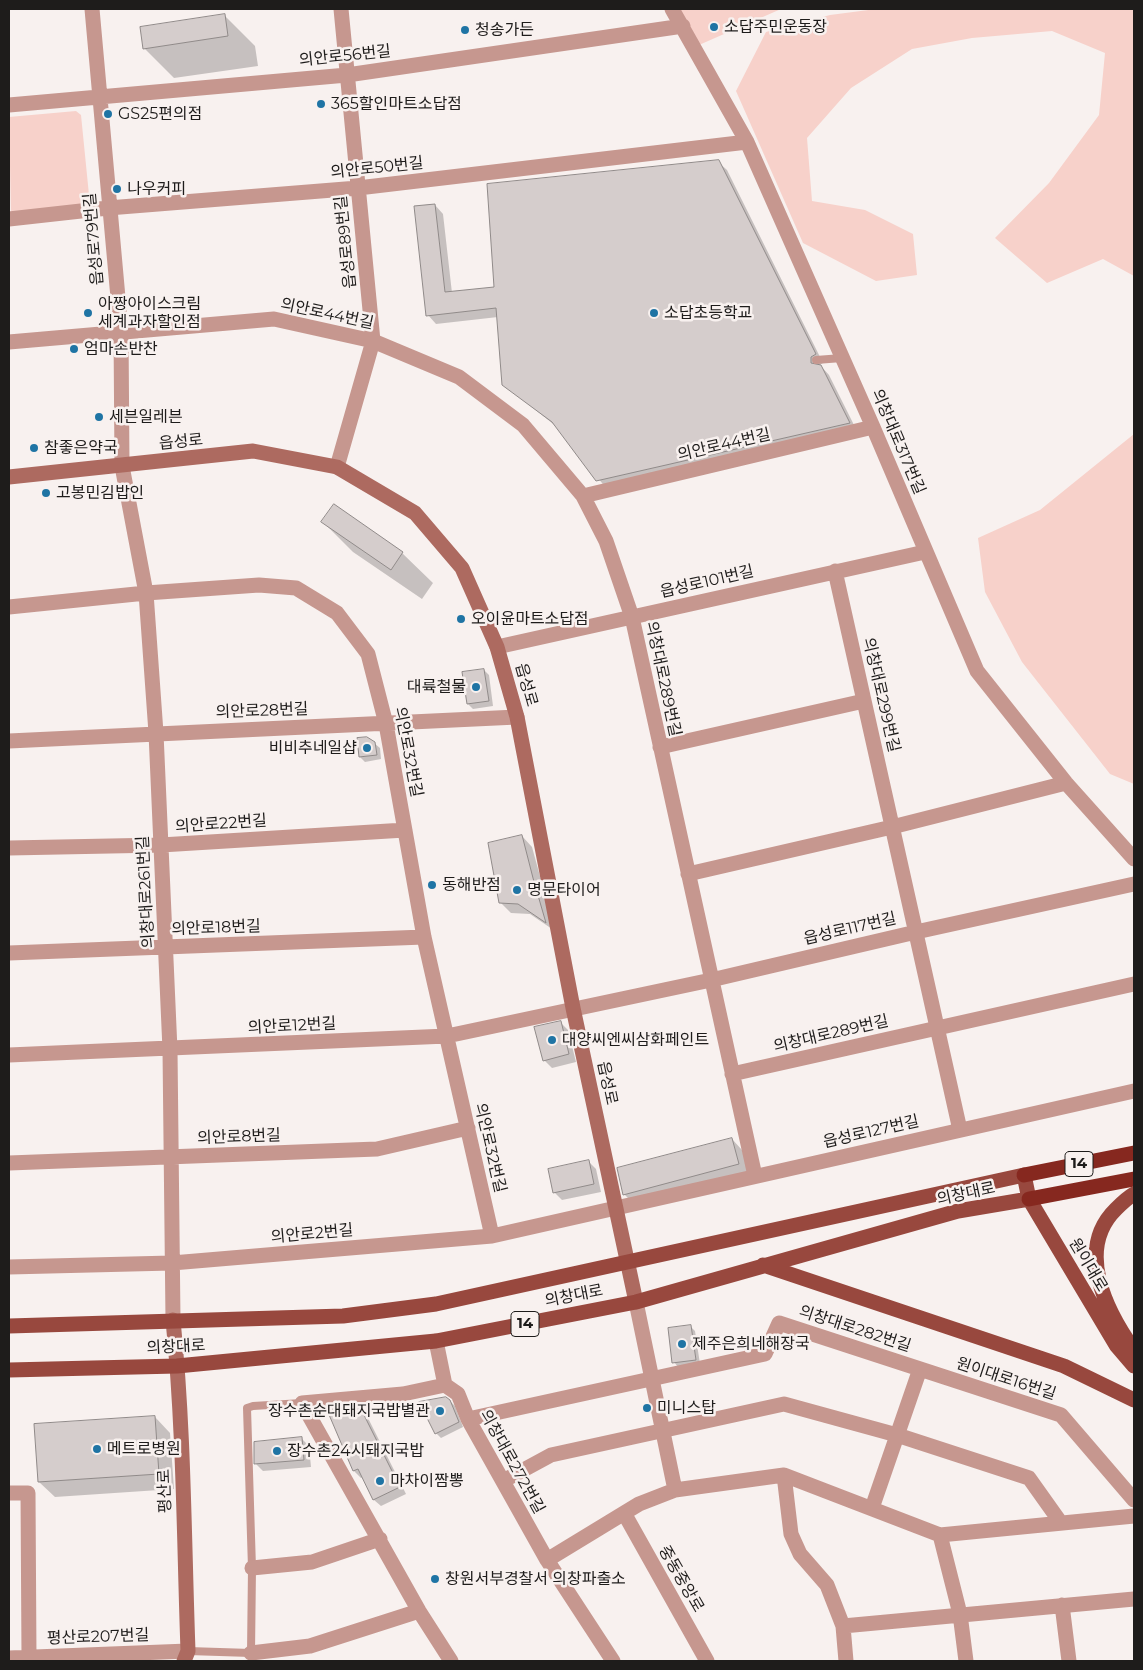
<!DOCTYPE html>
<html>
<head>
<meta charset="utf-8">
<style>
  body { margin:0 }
  #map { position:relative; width:1143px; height:1670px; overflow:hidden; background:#f8f1ef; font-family:Montserrat,sans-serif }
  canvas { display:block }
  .frame { position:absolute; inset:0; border:10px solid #1e1c1b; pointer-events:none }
</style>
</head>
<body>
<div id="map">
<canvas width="1143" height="1670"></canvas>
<div class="frame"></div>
</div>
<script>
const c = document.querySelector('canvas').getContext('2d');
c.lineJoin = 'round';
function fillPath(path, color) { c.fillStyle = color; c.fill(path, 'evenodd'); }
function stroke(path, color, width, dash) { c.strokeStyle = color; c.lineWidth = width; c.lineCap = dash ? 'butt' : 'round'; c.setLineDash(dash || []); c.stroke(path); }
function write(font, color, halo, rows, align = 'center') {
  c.font = font + ' Montserrat,"Noto Sans KR",sans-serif'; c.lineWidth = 5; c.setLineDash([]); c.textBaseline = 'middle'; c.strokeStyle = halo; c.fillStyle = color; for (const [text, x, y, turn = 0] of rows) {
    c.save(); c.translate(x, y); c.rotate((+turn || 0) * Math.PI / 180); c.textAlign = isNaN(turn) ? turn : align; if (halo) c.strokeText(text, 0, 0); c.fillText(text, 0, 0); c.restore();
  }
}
fillPath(new Path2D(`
  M679,9H781L699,45Z
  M876,9H1134V276L1103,259L1047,283L995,238L1049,183L1099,115L1105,53L1052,31L972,38L912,49L851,88L807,138L812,201L865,210L913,234L917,275L876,281L803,243L736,91L766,32L830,15Z
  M76,111L81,115L90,205L11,215L9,117Z
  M1134,434V784L1110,774L1022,662L985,592L978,538L1040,510Z`), '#f7d1ca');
fillPath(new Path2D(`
  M225,16L255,46L258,66L174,78L144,48Z
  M718,162L727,170L823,363L820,365L829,375L857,431L606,488L557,427L503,384L498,317L436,324L428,315L435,205L443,214L452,293L496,288Z
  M334,506L402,553L433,583L422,599L353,552L323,522Z
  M484,670L489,675L493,706L473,709L468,704Z
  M374,743L380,748L381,759L365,762L360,757Z
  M522,836L532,847L555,931L530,914L511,913L500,902Z
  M561,1023L568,1030L576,1062L552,1068L544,1060Z
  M732,1139L742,1150L749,1174L634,1204L624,1194Z
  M588,1161L596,1169L601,1192L562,1200L554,1192Z
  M690,1326L695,1331L700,1364L678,1367L674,1362Z
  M450,1401L455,1406L463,1427L441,1438L436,1433Z
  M360,1409L367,1416L406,1494L381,1506L374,1500L363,1477L361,1478L354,1471L329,1411Z
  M155,1417L170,1433L174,1489L55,1497L39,1482Z
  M301,1438L309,1446L311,1467L263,1471L256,1464Z`), '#0003');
const building = new Path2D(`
  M225,14L228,36L143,49L140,27Z
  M719,160L816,354L811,357V363L821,365L850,423L596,481L552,422L502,385L496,308L426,316L414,206L435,204L445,292L494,287L487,184Z
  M334,504L403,552L391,570L321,522Z
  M484,669L489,701L467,704L462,672Z
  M367,737L375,742L377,755L359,757L357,738Z
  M522,835L533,878L546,923L518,904L499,903L488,843Z
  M561,1021L569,1054L543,1061L534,1027Z
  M732,1138L739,1164L623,1195L617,1168Z
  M589,1160L594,1184L553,1193L548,1169Z
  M691,1325L696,1360L672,1363L668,1328Z
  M446,1397L450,1400L459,1422L435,1434L419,1402Z
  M360,1407L400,1487L373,1500L358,1469L353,1471L327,1410Z
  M155,1416L159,1474L38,1482L34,1424Z
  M302,1437L304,1460L254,1464V1442Z`);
fillPath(building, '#d5cdcc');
stroke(building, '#908a89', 1);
stroke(new Path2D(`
  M816,360L842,358
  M188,1651L251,1653L252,1568L247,1408L253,1406L302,1403`), '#c6978f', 8);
stroke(new Path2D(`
  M92,9L121,331L122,466L146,593L156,733L170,1050L173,1320
  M672,9L747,142L873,427L977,671L1066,783L1134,859
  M9,105L347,75L683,26
  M9,219L108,208L358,188L747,142
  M9,342L274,319L373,341L459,377L523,425L583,496L606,541L632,617L755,1176
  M337,467L373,341L341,9
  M583,496L873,427
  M835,571L960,1130
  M9,607L146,593L259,585L296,588L337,613L368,654L386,724L424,937L492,1236
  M497,647L925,552
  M9,741L517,717
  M660,747L864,701
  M9,848L161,845L405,830
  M688,874L892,827L1066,783
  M9,953L424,937
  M9,1055L447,1036L711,980L916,932L1134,884
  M732,1074L1134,984
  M9,1163L377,1149L468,1128
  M9,1267L172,1263L492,1236L1134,1091
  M636,1302L675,1490
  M436,1341L445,1385L403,1394L302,1403L419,1611L451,1661
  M445,1385L458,1394L468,1419L547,1560L613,1661
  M468,1419L765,1354L779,1323L1061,1415L1134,1500
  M784,1475L791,1534L800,1554L827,1585L843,1626L846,1661
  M503,1481L551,1455L784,1404L897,1435L1029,1478L1061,1523
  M9,1493H28L29,1657L27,1661
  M872,1508L920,1369
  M624,1513L707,1661
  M940,1535L960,1614L966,1661
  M547,1560L639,1504L675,1490L784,1475L940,1535L1134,1516
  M252,1568L312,1562L380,1539
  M1062,1605L1069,1661
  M843,1626L1134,1599
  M251,1653L310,1646L419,1611
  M9,1658L188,1651`), '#c6978f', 15);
stroke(new Path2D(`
  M9,477L253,451L337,467L415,513L462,568L497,647L517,717L573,1008L636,1302
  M173,1320C184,1430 184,1541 188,1651L184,1661`), '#ad6a60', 15);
stroke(new Path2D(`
  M1134,1194C1127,1198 1122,1203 1116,1209C1075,1249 1106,1311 1134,1350
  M763,1265L1064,1366L1134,1400
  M9,1326L343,1316L436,1304L1024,1175L1029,1199L1116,1345L1134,1366
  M9,1370L177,1366L436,1341L636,1302L958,1211L1029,1199`), '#98483e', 15);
stroke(new Path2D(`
  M1024,1175L1134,1153
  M1029,1199L1134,1179`), '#86281f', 15);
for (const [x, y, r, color] of [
  [714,27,5,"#1f74a4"],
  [465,30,5,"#1f74a4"],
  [321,104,5,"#1f74a4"],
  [108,114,5,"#1f74a4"],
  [117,189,5,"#1f74a4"],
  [88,313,5,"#1f74a4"],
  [654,313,5,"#1f74a4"],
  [74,349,5,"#1f74a4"],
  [99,417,5,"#1f74a4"],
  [34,448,5,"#1f74a4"],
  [46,493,5,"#1f74a4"],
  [461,619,5,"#1f74a4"],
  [476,687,5,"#1f74a4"],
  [367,748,5,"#1f74a4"],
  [432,885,5,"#1f74a4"],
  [517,890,5,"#1f74a4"],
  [552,1040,5,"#1f74a4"],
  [682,1344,5,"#1f74a4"],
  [647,1408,5,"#1f74a4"],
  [440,1411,5,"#1f74a4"],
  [97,1449,5,"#1f74a4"],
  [277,1451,5,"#1f74a4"],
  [380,1481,5,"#1f74a4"],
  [435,1579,5,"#1f74a4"]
]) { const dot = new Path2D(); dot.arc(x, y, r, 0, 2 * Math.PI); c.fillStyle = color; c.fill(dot); stroke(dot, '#f8f1ef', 2); }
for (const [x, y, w] of [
  [1079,1164,28],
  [525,1324,28]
]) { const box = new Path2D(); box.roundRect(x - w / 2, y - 12.5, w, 25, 4); c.fillStyle = '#f8f1ef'; c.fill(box); stroke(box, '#1e1c1b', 1); }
write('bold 15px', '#1e1c1b', null, [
  ["14",1079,1164],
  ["14",525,1324]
]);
write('16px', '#1e1c1b', '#f8f1ef', [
  ["소답주민운동장",724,27],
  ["청송가든",475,30],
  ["365할인마트소답점",331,104],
  ["GS25편의점",118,114],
  ["나우커피",127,189],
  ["아짱아이스크림",98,304],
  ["세계과자할인점",98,322],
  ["소답초등학교",664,313],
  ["엄마손반찬",84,349],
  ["세븐일레븐",109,417],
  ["참좋은약국",44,448],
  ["고봉민김밥인",56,493],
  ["오이윤마트소답점",471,619],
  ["대륙철물",466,687,"right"],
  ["비비추네일샵",357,748,"right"],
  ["동해반점",442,885],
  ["명문타이어",527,890],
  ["대양씨엔씨삼화페인트",562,1040],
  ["제주은희네해장국",692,1344],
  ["미니스탑",657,1408],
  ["장수촌순대돼지국밥별관",430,1411,"right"],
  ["메트로병원",107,1449],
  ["장수촌24시돼지국밥",287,1451],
  ["마차이짬뽕",390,1481],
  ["창원서부경찰서 의창파출소",445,1579]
], 'left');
write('16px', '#1e1c1b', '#f8f1ef', [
  ["의안로56번길",345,56,-6],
  ["의안로50번길",377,168,-6],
  ["읍성로79번길",94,239,-95],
  ["읍성로89번길",346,242,-96],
  ["의안로44번길",327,314,12],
  ["읍성로",181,442,-6],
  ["의창대로317번길",898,442,67],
  ["의안로44번길",724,445,-13],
  ["읍성로101번길",707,582,-13],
  ["의창대로289번길",663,679,78],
  ["읍성로",526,685,74],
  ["의창대로299번길",881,695,77],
  ["의안로28번길",262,711,-2],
  ["의안로32번길",408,752,79],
  ["의안로22번길",221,824,-4],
  ["의창대로261번길",146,892,-93],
  ["의안로18번길",216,928,-2],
  ["읍성로117번길",850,929,-13],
  ["의안로12번길",292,1026,-3],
  ["의창대로289번길",831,1034,-13],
  ["읍성로",607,1083,78],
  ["읍성로127번길",871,1132,-13],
  ["의안로8번길",239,1137,-2],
  ["의안로32번길",490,1148,77],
  ["의창대로",966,1194,-12],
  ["의안로2번길",312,1234,-5],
  ["원이대로",1088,1265,59],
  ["의창대로",574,1296,-11],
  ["의창대로282번길",855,1329,18],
  ["의창대로",176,1347,-3],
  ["원이대로16번길",1006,1379,18],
  ["의창대로272번길",512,1462,61],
  ["평산로",165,1491,-92],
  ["중동중앙로",681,1579,60],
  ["평산로207번길",98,1637,-2]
]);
</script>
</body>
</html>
